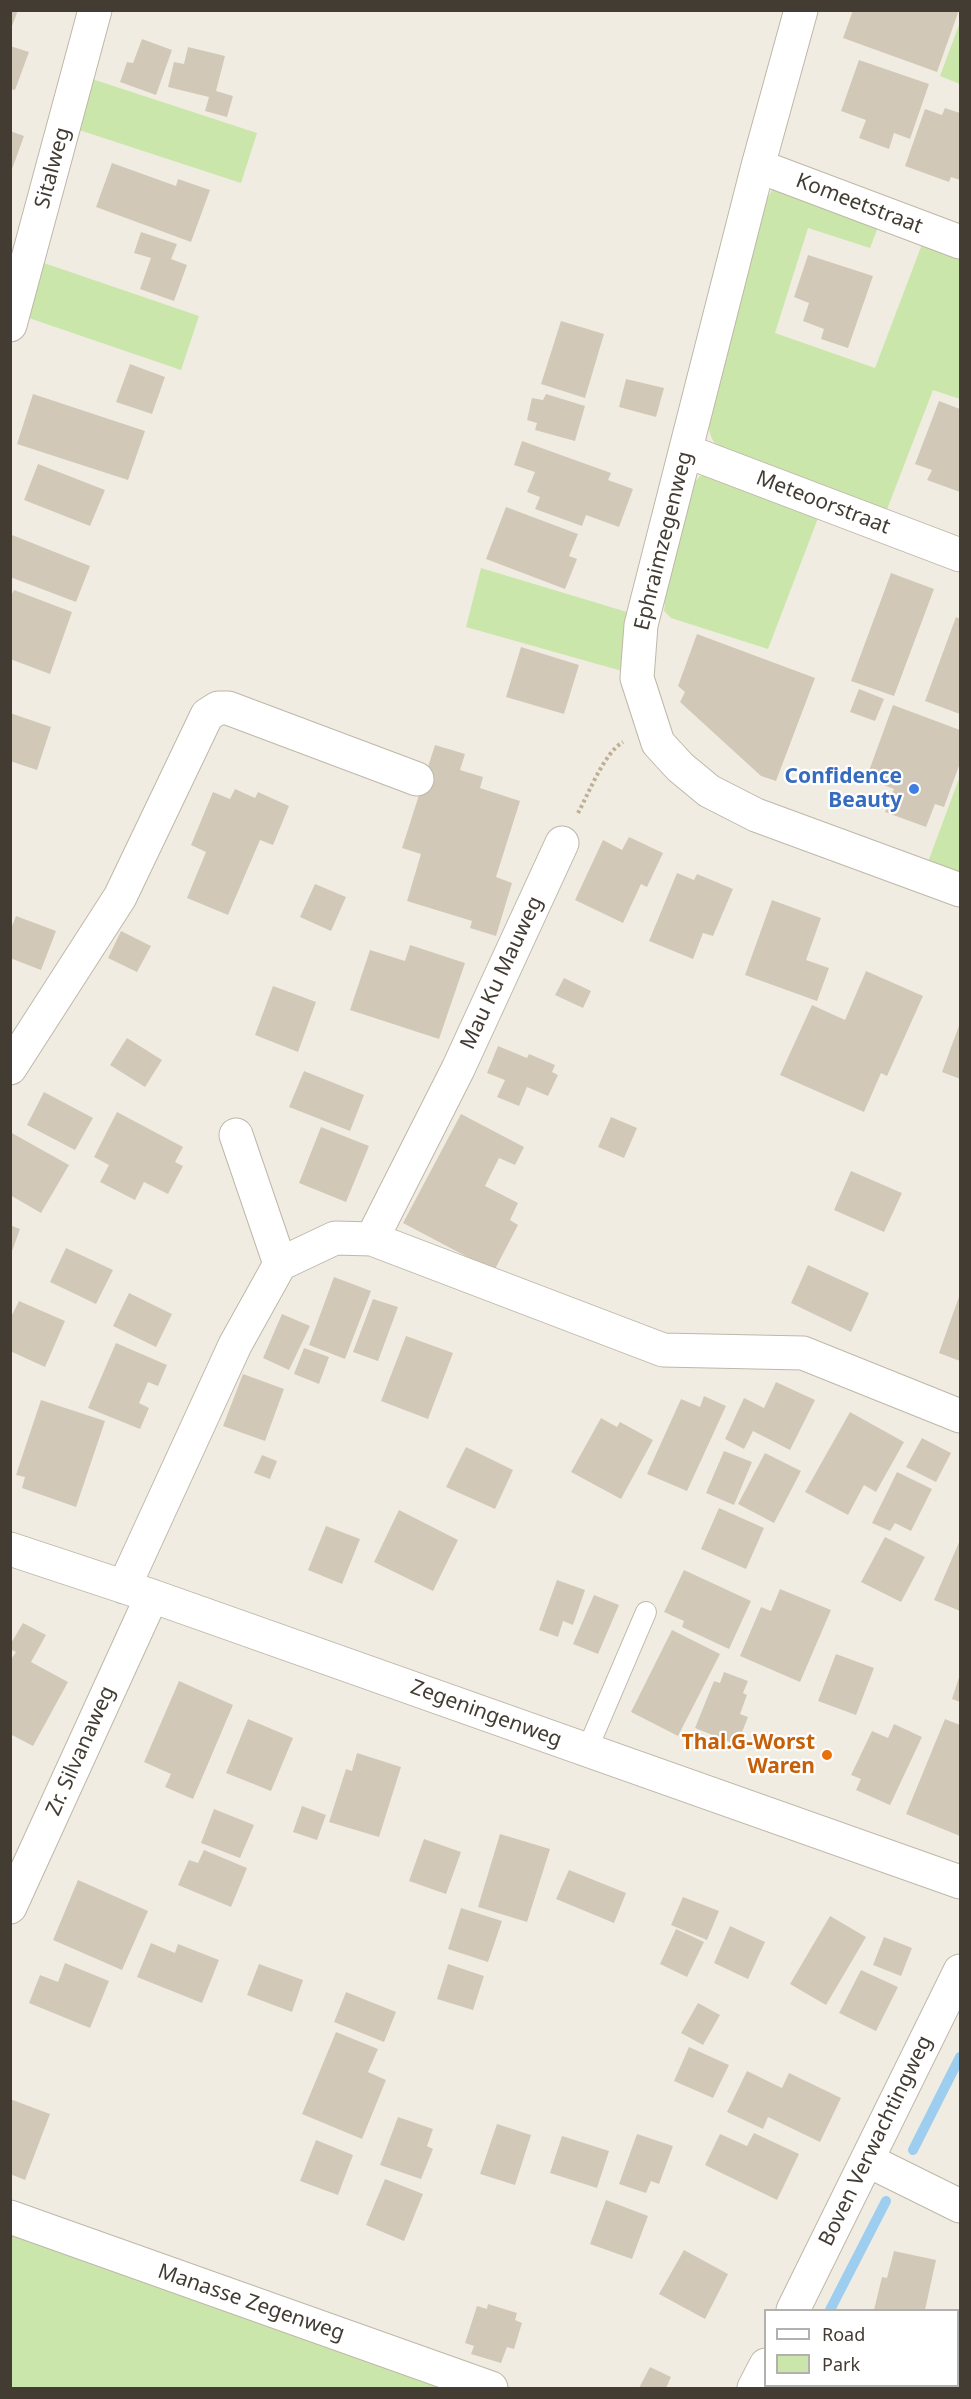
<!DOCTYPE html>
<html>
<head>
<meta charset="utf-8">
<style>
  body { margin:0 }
  #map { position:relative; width:971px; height:2399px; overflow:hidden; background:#f1ece2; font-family:"Noto Sans",sans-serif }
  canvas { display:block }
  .frame { position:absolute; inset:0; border:12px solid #423c33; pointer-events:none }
  .legend { position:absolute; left:764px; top:2309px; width:195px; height:78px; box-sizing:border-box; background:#fff; border:2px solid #b3b1ad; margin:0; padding:8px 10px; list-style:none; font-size:18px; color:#423c33 }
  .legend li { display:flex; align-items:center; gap:12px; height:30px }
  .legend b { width:30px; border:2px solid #b3b1ad }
</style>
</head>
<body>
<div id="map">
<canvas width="971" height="2399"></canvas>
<div class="frame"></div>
<ul class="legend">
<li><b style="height:8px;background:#fff"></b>Road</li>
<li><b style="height:16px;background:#cae6aa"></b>Park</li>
</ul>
</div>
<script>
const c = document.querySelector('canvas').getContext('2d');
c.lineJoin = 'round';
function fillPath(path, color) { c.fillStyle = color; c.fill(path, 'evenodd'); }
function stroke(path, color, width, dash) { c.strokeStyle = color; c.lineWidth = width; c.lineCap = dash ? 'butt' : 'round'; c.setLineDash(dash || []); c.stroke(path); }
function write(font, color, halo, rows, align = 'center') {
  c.font = font + ' "Noto Sans",sans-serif'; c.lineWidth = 4.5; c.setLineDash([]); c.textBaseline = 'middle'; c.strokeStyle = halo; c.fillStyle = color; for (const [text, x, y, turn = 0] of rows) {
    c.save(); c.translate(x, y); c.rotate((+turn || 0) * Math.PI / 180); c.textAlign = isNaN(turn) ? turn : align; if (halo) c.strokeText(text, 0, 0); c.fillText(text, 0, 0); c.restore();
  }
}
fillPath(new Path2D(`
  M960,22V84L940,76Z
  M89,78L257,133L241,183L73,128Z
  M783,185L880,222L870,248L808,228L775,333L875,368L924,239L960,253V399L933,390L886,512L725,453C711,442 708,434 709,417L766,201L772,190Z
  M41,262L199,316L181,370L23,316Z
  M709,474L820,513L768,649L671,618L664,611L668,575L694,483L700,476Z
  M481,568L627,612L624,622L622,671L466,627Z
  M960,776V874L928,862Z
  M11,2230L452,2388H11Z`), '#cae6aa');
stroke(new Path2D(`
  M913,2150L960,2057
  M830,2310L886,2201
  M790,2388L791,2386`), '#9dcdef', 10);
fillPath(new Path2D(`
  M10,10H18L11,29H10Z
  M853,10H959L937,72L843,38Z
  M142,39L172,50L156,95L120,82L127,62L133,63Z
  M10,46L29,52L15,90L10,89Z
  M188,47L225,56L216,91L233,96L227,117L205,111L209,97L168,87L174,62L184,64Z
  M859,60L929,84L910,139L894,133L889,149L859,138L866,120L841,111Z
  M945,108L960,113V180L951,177L949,182L905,166L925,109L942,115Z
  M10,131L24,136L11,172H10Z
  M112,163L176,186L178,179L210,190L191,242L96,207Z
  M141,232L177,244L171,259L187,265L174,301L140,289L151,258L134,253Z
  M808,255L873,276L848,348L821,339L824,329L803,321L809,303L794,297Z
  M561,321L604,334L585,398L541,384Z
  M130,364L165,377L152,414L116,402Z
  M626,379L664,388L656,417L619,407Z
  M33,394L145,431L128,480L17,444Z
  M546,394L585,406L575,441L535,430L537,423L527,420L532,398L543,400Z
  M939,401L960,409V492L927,480L932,470L915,464Z
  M522,441L611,473L608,480L633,489L619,527L586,515L582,526L535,509L540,497L527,492L535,472L514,465Z
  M38,464L105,490L90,526L24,500Z
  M506,507L578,534L569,556L577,559L565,589L486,559Z
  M12,535L90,566L76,602L10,577Z
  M891,573L934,589L894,696L851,681Z
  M14,590L72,612L50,674L10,659V598Z
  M956,617L960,619V714L925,701Z
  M697,634L815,678L776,781L761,776L680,702L685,692L678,686Z
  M521,647L579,665L564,714L506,697Z
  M859,689L884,699L875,721L850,712Z
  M893,705L960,730V763L944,807L935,804L926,827L885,812L894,789L866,779Z
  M10,713L51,727L37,770L10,761Z
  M435,745L465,754L460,770L483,777L480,788L520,801L496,877L512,883L496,936L470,928L472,921L407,901L421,854L402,848Z
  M235,789L255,798L258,792L289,806L273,845L260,840L228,915L187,898L206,852L191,845L213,792L230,799Z
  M629,837L663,853L647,887L641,884L623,923L575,900L603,840L622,850Z
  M677,873L694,880L697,874L733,889L713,936L703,933L693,959L649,941Z
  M315,884L346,897L331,931L300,917Z
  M772,900L821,918L806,960L829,968L817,1001L745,975Z
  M16,916L56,931L41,970L10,958V931Z
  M121,931L151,946L137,972L108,958Z
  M410,945L465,963L439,1039L350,1010L370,950L405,961Z
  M866,971L923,996L887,1076L881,1073L864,1112L780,1075L812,1005L845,1020Z
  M564,978L591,991L583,1008L555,995Z
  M273,986L316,1002L298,1052L255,1035Z
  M960,1023V1079L942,1072Z
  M127,1038L162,1060L145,1087L110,1065Z
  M498,1046L527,1058L529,1054L555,1065L552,1072L558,1075L548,1096L527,1087L519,1106L497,1097L505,1080L487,1073Z
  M304,1071L364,1095L350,1131L289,1107Z
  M44,1092L93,1118L75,1150L27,1125Z
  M117,1112L183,1147L175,1162L183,1166L168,1194L144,1182L135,1200L100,1182L109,1165L94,1157Z
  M461,1114L524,1147L515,1165L499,1158L485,1186L518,1203L510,1220L518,1225L494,1271L403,1223Z
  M611,1117L637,1128L624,1158L598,1147Z
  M321,1127L369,1146L346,1202L299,1183Z
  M10,1132L69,1165L41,1213L10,1195Z
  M851,1171L902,1193L884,1232L834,1210Z
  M10,1225L20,1229L11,1254H10Z
  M66,1248L113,1270L96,1304L50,1282Z
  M808,1265L869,1293L851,1332L791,1303Z
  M334,1277L371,1291L345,1359L309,1345Z
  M129,1293L172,1314L156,1347L113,1326Z
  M960,1294V1361L939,1353Z
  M373,1299L398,1307L378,1361L353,1352Z
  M19,1301L65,1321L45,1367L10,1351V1319Z
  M282,1314L310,1326L289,1370L263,1358Z
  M406,1336L453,1353L428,1419L381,1401Z
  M116,1343L167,1365L158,1386L148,1382L139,1403L149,1408L140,1429L88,1408Z
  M304,1348L329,1357L319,1384L294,1374Z
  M243,1374L284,1389L265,1441L223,1426Z
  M776,1382L815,1400L790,1450L753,1431L744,1449L725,1439L744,1398L764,1408Z
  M704,1396L726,1406L687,1491L647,1474L681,1399L700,1407Z
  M41,1400L105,1421L76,1507L22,1488L25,1477L16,1475Z
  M850,1412L904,1442L876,1492L864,1485L848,1515L805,1492Z
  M601,1418L617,1427L620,1422L653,1440L621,1499L571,1472Z
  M922,1438L951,1453L936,1482L906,1467Z
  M466,1447L513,1470L495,1509L446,1487Z
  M724,1451L752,1462L734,1505L706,1493Z
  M765,1453L801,1471L774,1523L738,1504Z
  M262,1455L277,1461L270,1479L254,1473Z
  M897,1472L932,1489L911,1531L895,1523L890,1531L872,1523Z
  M719,1508L764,1528L746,1569L701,1549Z
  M399,1510L458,1540L433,1591L374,1562Z
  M326,1526L360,1539L342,1584L308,1570Z
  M885,1537L925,1557L901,1602L861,1582Z
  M960,1540V1611L934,1600Z
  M684,1570L751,1601L729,1649L682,1627L684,1621L664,1612Z
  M557,1580L585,1590L573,1625L563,1621L558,1637L539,1630Z
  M780,1589L831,1610L800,1682L740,1656L761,1607L771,1611Z
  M594,1595L619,1605L598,1654L573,1644Z
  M23,1623L46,1635L31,1662L68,1682L33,1746L10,1734V1661L16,1652L10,1649V1645Z
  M672,1630L720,1654L678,1736L631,1712Z
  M836,1654L874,1668L856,1715L818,1701Z
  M724,1672L748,1681L743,1693L747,1695L740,1714L748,1717L737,1745L695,1728L714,1681L720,1683Z
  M960,1674V1702L952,1699Z
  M179,1681L233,1705L193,1799L165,1787L171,1774L144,1762Z
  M248,1719L293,1738L271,1791L226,1773Z
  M945,1719L960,1725V1836L906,1814Z
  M894,1724L922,1737L890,1805L856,1790L861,1779L851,1775L872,1731L888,1738Z
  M357,1753L401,1767L379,1837L329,1822L346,1769L352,1771Z
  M302,1806L326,1815L317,1840L293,1832Z
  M214,1809L254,1825L240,1858L201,1843Z
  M500,1834L550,1849L527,1922L478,1907Z
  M424,1839L461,1852L446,1894L409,1881Z
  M204,1850L247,1868L231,1907L178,1885L189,1860L198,1863Z
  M569,1870L626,1893L614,1923L556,1899Z
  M78,1880L148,1911L122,1970L53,1940Z
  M683,1897L719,1911L707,1940L671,1925Z
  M461,1908L502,1921L488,1962L448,1949Z
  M830,1916L866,1937L826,2005L790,1984Z
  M730,1926L765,1942L748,1979L714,1963Z
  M676,1929L704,1942L687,1977L660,1964Z
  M884,1937L912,1948L901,1976L873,1965Z
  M151,1943L175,1953L178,1944L219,1960L202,2003L137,1977Z
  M65,1963L109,1981L90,2028L29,2003L40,1975L58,1982Z
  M259,1964L303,1980L292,2012L247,1995Z
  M448,1964L484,1976L473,2010L437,1999Z
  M861,1970L898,1987L876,2031L839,2013Z
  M346,1992L396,2012L384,2042L334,2022Z
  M698,2003L720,2015L703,2045L681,2033Z
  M336,2032L378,2049L368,2072L386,2080L362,2139L302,2114Z
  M689,2047L729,2065L713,2098L674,2081Z
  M747,2071L782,2088L789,2073L841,2098L820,2142L768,2117L763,2129L727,2112Z
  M10,2099L50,2114L25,2180L10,2174Z
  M398,2117L433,2129L427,2146L433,2149L421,2179L380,2165Z
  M497,2124L531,2135L515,2185L480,2174Z
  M754,2133L799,2154L777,2200L705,2165L720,2134L747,2146Z
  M637,2134L673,2146L659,2184L651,2181L646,2193L619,2184Z
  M562,2136L609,2151L597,2188L550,2173Z
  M316,2140L353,2155L338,2195L300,2181Z
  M385,2179L423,2194L404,2241L366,2225Z
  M606,2200L648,2216L632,2259L590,2244Z
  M684,2250L728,2274L705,2319L659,2294Z
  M894,2251L936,2260L925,2310H874L882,2277L887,2278Z
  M488,2304L517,2313L515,2320L522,2323L514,2349L507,2347L501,2363L471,2354L474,2346L465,2343L477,2306L487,2309Z
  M958,2315L960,2316V2361L958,2360Z
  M650,2367L671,2377L666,2388H639Z
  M958,2382L960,2383V2388H925L926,2386H958Z
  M825,2386H919L917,2388H832Z`), '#d2c8b8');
const service = new Path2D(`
  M587,1750L646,1612`);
const minor = new Path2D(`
  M801,10L758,166L641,625L637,678L658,743L680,767L709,791L756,815L960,890
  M758,166L960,242
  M10,325L95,10
  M686,451L960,555
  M10,1068L120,897L207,715L218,708H228L417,779
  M236,1135L280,1264L335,1238L372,1239L663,1350L803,1353L960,1416
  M372,1239L458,1069L562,843
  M10,1549L152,1596L960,1882
  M124,1587L235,1345L280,1264
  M10,1907L152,1596
  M867,2160L960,2206
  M10,2217L491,2388
  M793,2310L960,1971
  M754,2388L766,2365`);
stroke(service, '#bfb7a8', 22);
stroke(minor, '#bfb7a8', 35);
stroke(new Path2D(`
  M578,813C589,793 604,753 623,742`), '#beb096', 4, [3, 3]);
stroke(service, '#fff', 20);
stroke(minor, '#fff', 33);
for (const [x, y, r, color] of [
  [914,789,6,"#3f7fe0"],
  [827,1755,6,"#e8710a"]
]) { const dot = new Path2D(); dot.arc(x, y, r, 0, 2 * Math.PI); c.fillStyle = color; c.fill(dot); stroke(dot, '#fff', 2); }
write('21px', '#423c33', '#fff', [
  ["Sitalweg",53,168,-75],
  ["Komeetstraat",859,204,21],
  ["Meteoorstraat",823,503,21],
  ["Ephraimzegenweg",664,541,-76],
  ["Mau Ku Mauweg",502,973,-65],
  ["Zegeningenweg",486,1714,20],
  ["Zr. Silvanaweg",81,1751,-66],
  ["Boven Verwachtingweg",876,2141,-64],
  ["Manasse Zegenweg",251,2303,19]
]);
write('bold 21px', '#366cbe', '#fff', [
  ["Confidence",902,777],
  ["Beauty",902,801]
], 'right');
write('bold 21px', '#c56008', '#fff', [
  ["Thal.G-Worst",815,1743],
  ["Waren",815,1767]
], 'right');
</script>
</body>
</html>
